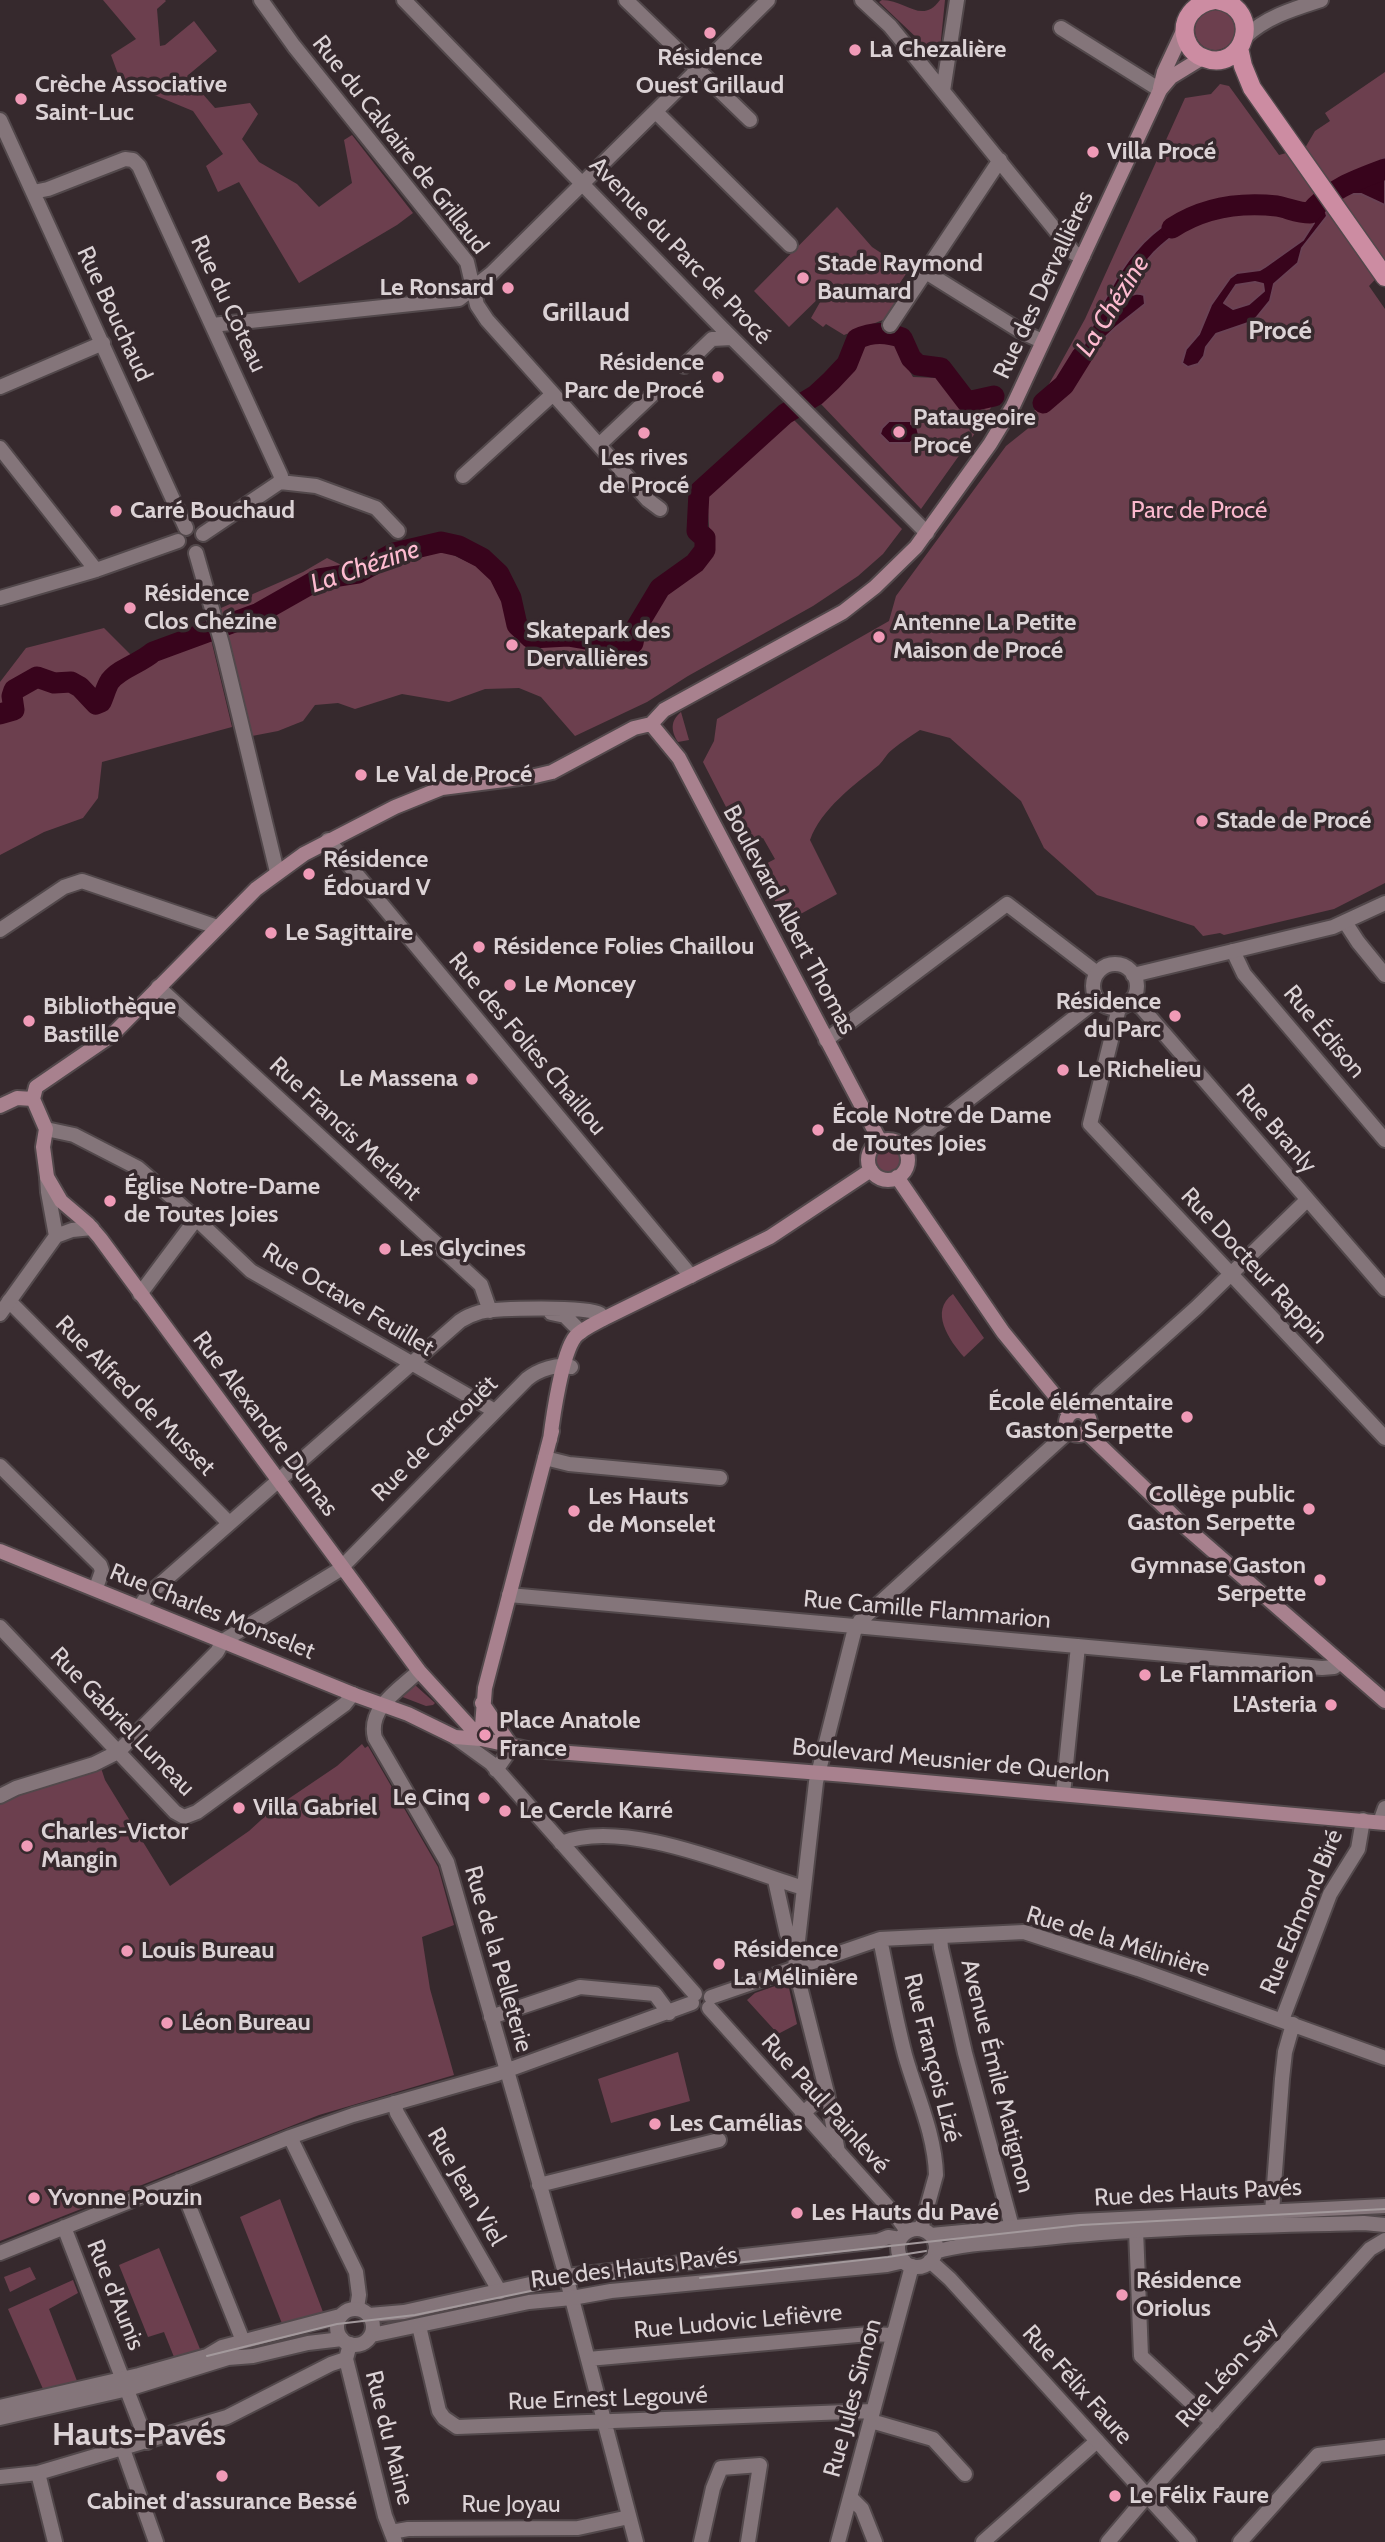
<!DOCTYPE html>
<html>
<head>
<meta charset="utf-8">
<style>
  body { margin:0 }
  canvas { display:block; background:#36292d }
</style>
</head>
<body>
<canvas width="1385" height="2542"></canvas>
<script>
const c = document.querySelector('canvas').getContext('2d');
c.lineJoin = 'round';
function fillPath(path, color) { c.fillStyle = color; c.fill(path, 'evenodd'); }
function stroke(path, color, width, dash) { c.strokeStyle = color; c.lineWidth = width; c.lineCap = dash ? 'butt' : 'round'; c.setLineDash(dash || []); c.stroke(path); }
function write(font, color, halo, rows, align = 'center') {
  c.font = font + ' Cabin,sans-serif'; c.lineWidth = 7; c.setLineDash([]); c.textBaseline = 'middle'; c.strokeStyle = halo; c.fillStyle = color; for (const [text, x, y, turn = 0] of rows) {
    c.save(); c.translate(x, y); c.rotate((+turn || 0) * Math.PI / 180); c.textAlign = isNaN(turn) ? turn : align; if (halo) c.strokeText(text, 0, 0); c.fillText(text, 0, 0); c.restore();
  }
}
fillPath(new Path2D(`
  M103,0H165L166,1L157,9L160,46L165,45L194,21L217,51L187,76L215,108L250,103L258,114L242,139L259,162L297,184L319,207L352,183L344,140L352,135L413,213L397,225L299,283L239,182L218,192L206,166L223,154L193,111L118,80L116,75L118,74L111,55L136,39Z
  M882,0C906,0 922,25 940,0H945L939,59L879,2Z
  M1195 30a20 20 0 1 1 40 0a20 20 0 1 1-40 0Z
  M1385,72V269L1369,286L1385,309V883L1334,909L1224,935L1220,933L1203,936L1194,926L1097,895L1044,848L1021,801L950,738L920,730C911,736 901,742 893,749C887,753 884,760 879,765C854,785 821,809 810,840L837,894L786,922L758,868L775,859L763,838L746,846L703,762L714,741L717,719L889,621L896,596L1006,446L1036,422L1033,413L1085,319L1185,98L1211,94L1220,84L1229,86L1279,155L1305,148L1315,131L1330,121L1325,113Z
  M837,207L872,247L908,271L893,293L902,299L888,318L844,335L826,324L823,327L811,318L827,290L789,327L754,291Z
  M893,342L913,377L938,378L964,412L992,406L978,429L921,509L821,404L850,371L862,343Z
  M792,418L902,529L883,554L858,576L813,606L688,676L647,702L575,736L541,697L519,688L485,689L449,702L402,694L355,709L338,703L315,705L303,721L278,731L252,736L221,608L303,572L327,558L354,571L373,569L434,546L493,574L510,619L521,636C538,641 553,638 570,640C592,643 613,652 635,650L640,629L662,593L707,558L710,541L707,494Z
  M104,628L131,655L209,631L232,727L102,762L98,798L83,818L44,832L0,855V682L26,648Z
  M681,712L689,740L678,742C671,731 670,721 681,712Z
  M876 1160a12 12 0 1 1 24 0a12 12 0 1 1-24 0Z
  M953,1294L984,1338L964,1357C949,1340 929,1311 953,1294Z
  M415,1685L435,1703L433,1705L426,1706L400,1696Z
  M362,1744L365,1748L368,1746L438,1867L454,1925L422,1937L430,1989L454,2075L319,2115L0,2241V1804L13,1796L101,1768L105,1780L170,1886L249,1831L272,1810L337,1766Z
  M781,1984L789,1988L797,2024L778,2034L747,2000L755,1993Z
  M678,2052L690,2101L611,2123L598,2079Z
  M280,2199L323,2312L283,2326L240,2217Z
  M159,2248L200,2349L174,2357L164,2332L148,2337L119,2265Z
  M30,2267L36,2279L10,2292L4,2277Z
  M73,2280L78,2293L49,2309L77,2381L43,2389L8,2309Z`), '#6c3f4e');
const water = new Path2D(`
  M1385,158V205L1361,194H1350L1343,184L1353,175Z
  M1319,200L1324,206L1327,216L1302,248L1298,263L1274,284L1270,301L1257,317L1251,322L1216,334L1206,347L1204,356L1198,364L1188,367L1182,363L1186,349L1199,334L1211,305L1230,278L1237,273L1260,270L1265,267L1303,240L1314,223L1310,213ZM1255,282L1263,284L1264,291L1249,304L1233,309L1224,303L1236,285Z
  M1198,210L1197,219C1161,243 1142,258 1126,298C1133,295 1135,292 1144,295L1145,304L1116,327L1092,350L1073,383L1068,379C1099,318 1123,229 1198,210Z
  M889,421H911V424L917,427L919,435L910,443H889L880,434L882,428Z`);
fillPath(water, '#38041c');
stroke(water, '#694254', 2);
stroke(new Path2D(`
  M1172,228C1204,207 1240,202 1277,206C1288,208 1298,213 1310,213C1327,190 1358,179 1385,169
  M1043,403L1064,385L1082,356
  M0,714L14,710L12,696L14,690L37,677L54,683L71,682L80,687L96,704L101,702C104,696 106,687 110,681C120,668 141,663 153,652L259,613L319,579L358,573L394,553L441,542L459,546L482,558L499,574L511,598L517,625L531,638L568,636L627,646L633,643L636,628L660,588L695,563L705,550V538L697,531L699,492L785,414L816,395L831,381L847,364L857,339C871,332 887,332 902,338L911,358L918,365L941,368L967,402L994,396`), '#38041c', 21);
const minor = new Path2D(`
  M261,0L294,46L467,262L477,305L487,320L648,500L660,509
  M404,0L720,326L927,533
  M626,0L750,120
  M862,0L890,26L1074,253L1083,256
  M1061,28L1160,90
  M1245,37C1266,17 1293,9 1321,0
  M943,91L957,0
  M656,112L790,245
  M0,120L186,528
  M33,192L48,189L125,159L133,160L139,166L281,476L280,482L203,534
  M926,272L1022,332L1042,341
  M212,325L459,299L492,273L768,0
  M890,325L1000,160
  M684,366L712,339L732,338
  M0,387L103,343
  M599,445L652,395
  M0,448L96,570
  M463,476L553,394
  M280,482L316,486L376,508L398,531
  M196,553L222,644L277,872
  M0,598L96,570L178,541
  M328,840L691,1276
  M1345,922L1358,942L1385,975
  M0,930L64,887L82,881L217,927
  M1233,951L1244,974L1385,1140
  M158,987L481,1285L490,1311
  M1131,1000L1142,1008L1385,1289
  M1119,1008L1090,1124L1385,1438
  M826,1040L1007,904L1097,973
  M46,1129L74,1135L138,1168L191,1214L251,1271L495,1411
  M140,1294L196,1219
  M9,1301L229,1523
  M551,1313L565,1316L581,1332
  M1084,1413L1100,1394L1196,1308L1307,1200
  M545,1458L569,1464L720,1478
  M0,1466L100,1565L102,1571L96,1588
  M509,1595L1322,1668L1334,1667L1340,1662
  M140,1606L148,1595L460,1321C466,1317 473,1314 480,1312C497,1308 587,1306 600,1314L603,1319
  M0,1627L175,1812L184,1817L197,1812L345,1704L353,1694
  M419,1671C400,1689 367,1708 375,1738L447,1862L566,2276L636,2542
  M455,1737L491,1763L695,1994
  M496,1770L512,1747
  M1063,1794L1078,1646
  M0,1796L16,1788L94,1764L118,1752L217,1652L223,1641L339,1570L527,1379C538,1370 558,1363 571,1367
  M1380,1822L1385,1808
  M561,1843C625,1817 740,1869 804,1888
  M775,1880L787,1934L798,1940
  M940,1936L941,1948L965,2053L1012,2227
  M880,1939C888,1977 895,2017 905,2055C916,2094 935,2134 936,2175L921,2229
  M711,1997L880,1939L1024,1932L1138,1969L1385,2058
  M709,2008L897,2217L907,2231
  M491,2017L580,1987L655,1994L669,2013
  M1282,2020L1330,1894L1358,1849L1363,1820
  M394,2103L397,2113L500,2292
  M802,2114L817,2101L824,2089
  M290,2137L356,2272L359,2295L357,2308
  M838,2152L827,2093L795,1967L816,1782L854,1632L860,1621L1068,1432
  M179,2181L243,2341
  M539,2185L719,2140
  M1272,2212L1282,2079L1285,2052L1293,2024
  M64,2227L147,2442
  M1136,2230L1141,2356L1213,2423
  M0,2253L290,2137L353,2115L497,2074L692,2003
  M419,2326L439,2411L444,2418L457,2427L873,2411
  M350,2344L346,2359L385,2516L395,2542
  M588,2359L869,2334L893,2335
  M871,2421L933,2439L965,2474
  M123,2449L156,2542
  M38,2473L55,2542
  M0,2477L38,2473L227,2417L331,2364L346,2359
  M850,2497L862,2509L875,2542
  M391,2532L408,2529L578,2528L629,2517
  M701,2542L713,2488L721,2468L760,2465L748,2542
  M838,2542L912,2266
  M983,2542L1097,2441
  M1108,2542L1158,2483L1370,2249L1385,2240
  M1240,2542L1318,2455L1385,2447`);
const tertiary = new Path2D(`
  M1093 986a22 22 0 1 1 44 0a22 22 0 1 1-44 0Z
  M1133,975L1333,927L1385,903
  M905,1149L1097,1000
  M47,1177L48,1192L56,1236
  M0,1314L56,1236L72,1230L92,1228
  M898 2248a19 19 0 1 1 38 0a19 19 0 1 1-38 0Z
  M931,2235L1079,2221L1385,2206
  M935,2252C964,2243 1004,2242 1035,2239C1145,2227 1254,2226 1364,2223L1385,2225
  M930,2261L950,2279L1189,2542
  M337 2327a18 18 0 1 1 36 0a18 18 0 1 1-36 0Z
  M369,2315L404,2312L566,2276L878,2241L888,2237L900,2239
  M372,2335L529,2302L572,2298L611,2291L887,2265L904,2261
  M0,2407L139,2375L207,2356L222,2347L340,2316
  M0,2418L128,2389L228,2358L253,2356L308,2343L342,2339`);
const secondary = new Path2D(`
  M1160,88L1164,72L1185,27
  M651,724L679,758L880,1141
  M33,1099L36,1087L112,1035L256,889L304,854L395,807L442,788L535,776L552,772L634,728L651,724L664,710L843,612L875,587L916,547L990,444L1013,406L1160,90L1171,77L1202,58
  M33,1099L46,1129L43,1147L47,1177L61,1201L88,1224L100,1238L419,1671L481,1739
  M0,1106L17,1098L33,1099
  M868 1160a20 20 0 1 1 40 0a20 20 0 1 1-40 0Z
  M897,1177L1003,1332L1070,1414
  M1066 1423a12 12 0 1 1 24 0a12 12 0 1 1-24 0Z
  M1086,1432L1182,1524L1385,1701
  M550,1440C553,1416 562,1354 575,1337C582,1329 594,1324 603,1319L770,1237L871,1170
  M0,1551L355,1695L408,1714L455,1737L481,1739L532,1750L846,1775L1385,1823
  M482,1703L512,1747
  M481,1739L485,1688L552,1431`);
const primary = new Path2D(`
  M1214,0C1195,3 1180,19 1186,39C1189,48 1195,55 1204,58C1244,74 1265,8 1217,0
  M1239,48L1243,66L1252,88L1385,277`);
stroke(minor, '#52484b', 18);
stroke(tertiary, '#52484b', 18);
stroke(secondary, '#52484b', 18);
stroke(primary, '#52484b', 21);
stroke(minor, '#84757a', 14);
stroke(tertiary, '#84757a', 14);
stroke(secondary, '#a8818e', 14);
stroke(primary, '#cc8ca2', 18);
stroke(new Path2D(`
  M700,2278L888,2257L926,2251
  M207,2356L337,2324L415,2315L550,2287L726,2264L1081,2225L1385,2209`), '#a3999c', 2);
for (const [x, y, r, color] of [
  [710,33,7,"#f09ab7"],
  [855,50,7,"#f09ab7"],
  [21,99,7,"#f09ab7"],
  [1093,152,7,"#f09ab7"],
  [803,278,7,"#f09ab7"],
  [508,288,7,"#f09ab7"],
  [718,377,7,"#f09ab7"],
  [899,432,7,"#f09ab7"],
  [644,433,7,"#f09ab7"],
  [116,511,7,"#f09ab7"],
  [130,608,7,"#f09ab7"],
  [879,637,7,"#f09ab7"],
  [512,645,7,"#f09ab7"],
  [361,775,7,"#f09ab7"],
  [1202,821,7,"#f09ab7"],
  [309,874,7,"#f09ab7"],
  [271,933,7,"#f09ab7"],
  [479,947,7,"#f09ab7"],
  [510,985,7,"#f09ab7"],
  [1175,1016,7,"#f09ab7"],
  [29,1021,7,"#f09ab7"],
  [1063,1070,7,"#f09ab7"],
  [472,1079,7,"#f09ab7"],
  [818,1130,7,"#f09ab7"],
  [110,1201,7,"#f09ab7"],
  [385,1249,7,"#f09ab7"],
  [1187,1417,7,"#f09ab7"],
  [1309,1509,7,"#f09ab7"],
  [574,1511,7,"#f09ab7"],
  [1320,1580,7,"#f09ab7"],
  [1145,1675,7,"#f09ab7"],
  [1331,1705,7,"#f09ab7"],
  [485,1735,7,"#f09ab7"],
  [484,1798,7,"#f09ab7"],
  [239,1808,7,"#f09ab7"],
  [505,1811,7,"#f09ab7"],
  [27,1846,7,"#f09ab7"],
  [127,1951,7,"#f09ab7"],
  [719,1964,7,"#f09ab7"],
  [167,2023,7,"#f09ab7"],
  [655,2124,7,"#f09ab7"],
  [34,2198,7,"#f09ab7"],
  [797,2213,7,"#f09ab7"],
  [1122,2295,7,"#f09ab7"],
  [222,2476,7,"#f09ab7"],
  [1115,2496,7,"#f09ab7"]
]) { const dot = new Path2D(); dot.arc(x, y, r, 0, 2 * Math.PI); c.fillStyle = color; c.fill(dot); stroke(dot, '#36292d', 2.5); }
write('bold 24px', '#dbd2d5', '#36292d', [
  ["La Chezalière",869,50],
  ["Résidence",710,58,"center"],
  ["Ouest Grillaud",710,86,"center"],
  ["Crèche Associative",35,85],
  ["Saint-Luc",35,113],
  ["Villa Procé",1107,152],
  ["Stade Raymond",817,264],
  ["Baumard",817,292],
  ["Le Ronsard",494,288,"right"],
  ["Résidence",704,363,"right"],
  ["Parc de Procé",704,391,"right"],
  ["Pataugeoire",913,418],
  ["Procé",913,446],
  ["Les rives",644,458,"center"],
  ["de Procé",644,486,"center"],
  ["Carré Bouchaud",130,511],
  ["Résidence",144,594],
  ["Clos Chézine",144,622],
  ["Antenne La Petite",893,623],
  ["Maison de Procé",893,651],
  ["Skatepark des",526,631],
  ["Dervallières",526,659],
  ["Le Val de Procé",375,775],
  ["Stade de Procé",1216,821],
  ["Résidence",323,860],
  ["Édouard V",323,888],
  ["Le Sagittaire",285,933],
  ["Résidence Folies Chaillou",493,947],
  ["Le Moncey",524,985],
  ["Résidence",1161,1002,"right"],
  ["du Parc",1161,1030,"right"],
  ["Bibliothèque",43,1007],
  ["Bastille",43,1035],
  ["Le Richelieu",1077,1070],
  ["Le Massena",458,1079,"right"],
  ["École Notre de Dame",832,1116],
  ["de Toutes Joies",832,1144],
  ["Église Notre-Dame",124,1187],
  ["de Toutes Joies",124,1215],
  ["Les Glycines",399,1249],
  ["École élémentaire",1173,1403,"right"],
  ["Gaston Serpette",1173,1431,"right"],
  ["Collège public",1295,1495,"right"],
  ["Gaston Serpette",1295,1523,"right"],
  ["Les Hauts",588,1497],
  ["de Monselet",588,1525],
  ["Gymnase Gaston",1306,1566,"right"],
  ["Serpette",1306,1594,"right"],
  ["Le Flammarion",1159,1675],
  ["L'Asteria",1317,1705,"right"],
  ["Place Anatole",499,1721],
  ["France",499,1749],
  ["Le Cinq",470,1798,"right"],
  ["Villa Gabriel",253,1808],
  ["Le Cercle Karré",519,1811],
  ["Charles-Victor",41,1832],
  ["Mangin",41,1860],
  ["Résidence",733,1950],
  ["La Mélinière",733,1978],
  ["Louis Bureau",141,1951],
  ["Léon Bureau",181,2023],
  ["Les Camélias",669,2124],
  ["Yvonne Pouzin",48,2198],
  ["Les Hauts du Pavé",811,2213],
  ["Résidence",1136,2281],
  ["Oriolus",1136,2309],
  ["Le Félix Faure",1129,2496],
  ["Cabinet d'assurance Bessé",222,2502,"center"]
], 'left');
write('24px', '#dbd2d5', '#36292d', [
  ["Rue du Calvaire de Grillaud",400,145,52],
  ["Avenue du Parc de Procé",680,251,46],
  ["Rue des Dervallières",1044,285,-65],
  ["Rue du Coteau",228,304,65],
  ["Rue Bouchaud",114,314,65],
  ["Boulevard Albert Thomas",789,920,62],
  ["Rue Édison",1324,1032,50],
  ["Rue des Folies Chaillou",527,1044,50],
  ["Rue Francis Merlant",345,1129,43],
  ["Rue Branly",1276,1129,49],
  ["Rue Docteur Rappin",1254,1266,47],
  ["Rue Octave Feuillet",348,1300,31],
  ["Rue Alfred de Musset",135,1396,45],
  ["Rue Alexandre Dumas",265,1424,53],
  ["Rue de Carcouët",435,1439,-45],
  ["Rue Camille Flammarion",927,1610,5],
  ["Rue Charles Monselet",212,1612,22],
  ["Rue Gabriel Luneau",122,1722,46],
  ["Boulevard Meusnier de Querlon",951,1761,5],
  ["Rue Edmond Biré",1302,1912,-67],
  ["Rue de la Mélinière",1118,1942,17],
  ["Rue de la Pelleterie",498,1959,74],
  ["Rue François Lizé",932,2058,76],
  ["Avenue Émile Matignon",997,2076,76],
  ["Rue Paul Painlevé",825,2104,48],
  ["Rue Jean Viel",466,2187,60],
  ["Rue des Hauts Pavés",1198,2193,-3],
  ["Rue des Hauts Pavés",634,2268,-7],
  ["Rue d'Aunis",115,2295,68],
  ["Rue Ludovic Lefièvre",738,2322,-5],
  ["Rue Léon Say",1227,2373,-48],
  ["Rue Félix Faure",1077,2385,48],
  ["Rue Jules Simon",853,2398,-75],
  ["Rue Ernest Legouvé",608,2399,-2],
  ["Rue du Maine",389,2438,76],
  ["Rue Joyau",511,2505]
]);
write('24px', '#fbb8cd', '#36292d', [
  ["Parc de Procé",1199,511]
]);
write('italic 26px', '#fdbbd0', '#36292d', [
  ["La Chézine",1113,306,-58],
  ["La Chézine",365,567,-19]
]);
write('bold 26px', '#dbd2d5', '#36292d', [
  ["Grillaud",586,313],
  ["Procé",1280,331]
]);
write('bold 32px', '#dbd2d5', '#36292d', [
  ["Hauts-Pavés",139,2436]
]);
</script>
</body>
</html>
